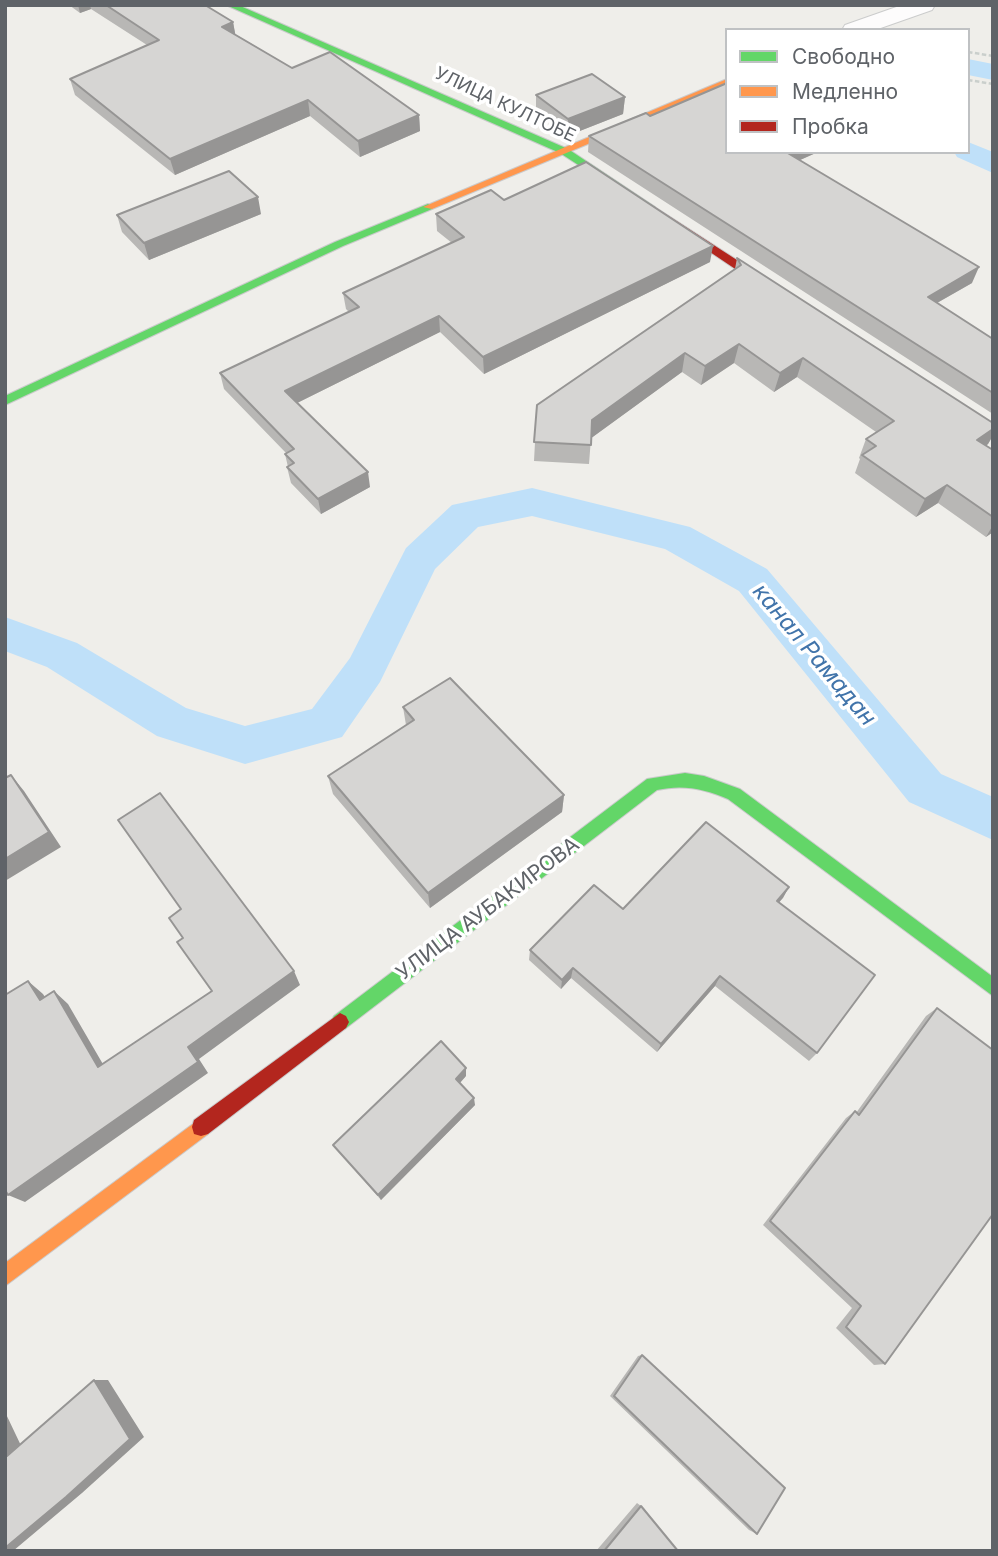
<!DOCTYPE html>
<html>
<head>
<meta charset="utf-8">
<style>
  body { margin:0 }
  #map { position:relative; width:998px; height:1556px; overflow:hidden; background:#efeeea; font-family:Inter,sans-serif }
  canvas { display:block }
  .frame { position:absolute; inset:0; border:7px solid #5f6368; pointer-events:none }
  .legend { position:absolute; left:725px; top:28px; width:245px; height:126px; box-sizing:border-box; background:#fff; border:2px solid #bfc1c3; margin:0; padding:9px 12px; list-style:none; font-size:21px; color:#5f6368 }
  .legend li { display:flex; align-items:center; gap:14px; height:35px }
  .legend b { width:35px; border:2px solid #bfc1c3 }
</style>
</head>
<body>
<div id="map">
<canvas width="998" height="1556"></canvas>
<div class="frame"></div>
<ul class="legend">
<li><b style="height:9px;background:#63d668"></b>Свободно</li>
<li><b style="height:9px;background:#ff974d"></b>Медленно</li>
<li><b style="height:9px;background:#b3261e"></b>Пробка</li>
</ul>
</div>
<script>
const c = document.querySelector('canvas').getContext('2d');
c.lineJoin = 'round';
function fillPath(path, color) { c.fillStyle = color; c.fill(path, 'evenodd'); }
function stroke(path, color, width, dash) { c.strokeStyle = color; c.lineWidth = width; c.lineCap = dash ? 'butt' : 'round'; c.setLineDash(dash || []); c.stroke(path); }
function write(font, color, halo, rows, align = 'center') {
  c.font = font + ' Inter,sans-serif'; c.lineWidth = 7; c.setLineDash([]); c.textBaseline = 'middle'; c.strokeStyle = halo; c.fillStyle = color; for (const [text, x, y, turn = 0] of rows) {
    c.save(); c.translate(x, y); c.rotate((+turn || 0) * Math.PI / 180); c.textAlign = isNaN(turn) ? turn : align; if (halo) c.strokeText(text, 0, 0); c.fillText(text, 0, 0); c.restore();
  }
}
fillPath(new Path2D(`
  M968,59L993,64V80L968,75Z
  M968,142L993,152V173L957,157L954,152H968Z
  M532,488L690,527L767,569L941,774L993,797V840L909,802L739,591L665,549L532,516L478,527L435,569L380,682L342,737L245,764L157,736L47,667L5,651V617L77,643L186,708L245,726L312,709L350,658L406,548L452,505Z`), '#bfe0f9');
const street = new Path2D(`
  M902,5H935L932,10L875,30H842L845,25Z`);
const fast = new Path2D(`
  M226,5H238L568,149L655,207L646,209L560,153Z
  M428,204L433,207L432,209L343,246L5,405V396L335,242Z
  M685,773L704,776L740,789L993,977V996L728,799C705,789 683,784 657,790L346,1028L340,1031L334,1028L331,1022L334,1016L647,779Z`);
const slow = new Path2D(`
  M727,79V86L432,209L423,207Z
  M201,1118L208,1120L210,1127L208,1134L5,1286V1263Z`);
const jam = new Path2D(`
  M650,204L782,289V295H774L646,209L645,207Z
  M340,1013L346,1016L349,1022L346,1028L208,1134L201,1136L194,1134L192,1127L194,1120Z`);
stroke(street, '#cbcccc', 2);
stroke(fast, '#cacacb', 2);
stroke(slow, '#cacacb', 2);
stroke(jam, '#cacacb', 2);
stroke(new Path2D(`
  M968,52L993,56
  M968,80L993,84`), '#cacfcc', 2.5, [4.5, 2.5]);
fillPath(street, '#fdfcfc');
fillPath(fast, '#63d668');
fillPath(slow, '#ff974d');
fillPath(jam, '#b3261e');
fillPath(new Path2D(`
  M69,5H205L233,22L235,34L292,68L419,115L420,131L360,157L310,116L175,175L75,95L70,79L147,45L91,9L80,13Z
  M536,95L625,97L623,114L567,136L536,112Z
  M650,116L727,152H818L800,160L972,283L937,303L993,339V414L588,152L589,136Z
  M504,200L710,262L484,374L440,332L297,403L370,487L321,514L291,483L287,467H288L285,454H287L224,389L220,373L349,312L346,309L343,293L452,243L437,231L436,214Z
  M261,214L149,260L122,232L117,215Z
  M737,258L993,423V436L988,444L986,446L993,450V532L986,537L938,503L916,517L855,473L860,459L859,458L866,439L876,432L797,377L774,392L734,363L701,385L682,372L591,438L589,464L534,461L537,405L735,269Z
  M403,707L564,795L562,812L430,908L333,794L328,776L406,725Z
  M789,887L779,903L817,1053L809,1061L715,986L657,1052L571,978L561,989L529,960L530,950L623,909Z
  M937,1008L885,1364L874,1365L836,1328L852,1308L763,1225L846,1118L855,1111L856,1113L926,1016Z
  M466,1076L460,1083L475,1105L381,1200L333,1145Z
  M642,1355L757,1534L749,1530L610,1396L638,1356Z
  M637,1503L641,1506L678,1551H596Z`), '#b8b7b5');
fillPath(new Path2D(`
  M78,5H90L91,9L80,13Z
  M233,22L236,38L222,27Z
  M625,97L623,114L567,136L568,119Z
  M308,100L310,116L175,175L170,159Z
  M419,115L420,131L360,157L358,141Z
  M786,152H818L782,168Z
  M258,197L261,214L149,260L144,243Z
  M713,246L710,262L484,374L483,357Z
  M979,267L972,283L921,312L928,297Z
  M439,316L440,332L289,407L285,391Z
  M739,344L734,363L701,385L705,366Z
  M685,353L682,372L590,439L592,420Z
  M803,358L797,377L774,392L780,373Z
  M993,429V435L988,444L968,458L977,440Z
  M368,472L370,487L321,514L318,499Z
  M947,485L938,503L916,517L925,499Z
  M993,525V532L986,537Z
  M11,775L24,791L61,847L5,881V859Z
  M564,795L562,812L430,908L428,893Z
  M789,887L783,898L770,912L777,901Z
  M573,968L571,978L561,989L562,980Z
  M294,971L300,985L199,1059L208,1073L25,1202L8,1195L188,1047Z
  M720,976L715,986L657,1052L661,1044Z
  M28,981L43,994L55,1013L40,1000Z
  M54,991L68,1004L111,1078L98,1067Z
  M466,1068V1076L457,1086L456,1079Z
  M474,1098L475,1105L381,1200L378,1195Z
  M94,1380H108L144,1437L82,1493L13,1551H5V1548Z
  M5,1412L25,1454L7,1456L5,1452Z`), '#969594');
const building = new Path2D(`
  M106,5H205L233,22L222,27L292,68L330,52L419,115L358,141L308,100L170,159L70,79L159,40Z
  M592,74L625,97L568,119L536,95Z
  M727,83V152H786L979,267L928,297L993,339V393L589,136L646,113L650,116Z
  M586,162L713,246L483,357L439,316L285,391L368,472L318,499L287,467L294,463L285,454L294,449L220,373L359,307L343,293L464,237L436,214L491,190L504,200Z
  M229,171L258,197L144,243L117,215Z
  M737,258L993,423V429L977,440L993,450V517L947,485L925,499L862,455L876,446L866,439L894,421L803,358L780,373L739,344L705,366L685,353L592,420L591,445L534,442L537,405L741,265Z
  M450,678L564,795L428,893L328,776L414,720L403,707Z
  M11,775L49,832L5,859V778Z
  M160,793L294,971L188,1047L198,1062L8,1195L5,1190V995L28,981L40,1000L54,991L98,1067L212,991L177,942L183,938L169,918L181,909L118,820Z
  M706,822L789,887L777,901L875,975L817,1053L720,976L661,1044L573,968L562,980L530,950L594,885L623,909Z
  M937,1008L993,1050V1214L885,1364L846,1327L861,1306L770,1221L855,1111L859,1115Z
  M441,1041L466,1068L456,1079L474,1098L378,1195L333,1145Z
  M642,1355L785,1488L757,1534L614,1396Z
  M94,1380L130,1439L66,1497L5,1548V1452L7,1456Z
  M641,1506L678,1551H604Z`);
fillPath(building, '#d6d5d3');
stroke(building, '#969594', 2);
write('18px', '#5f6368', '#fff', [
  ["УЛИЦА КУЛТОБЕ",505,105,25]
]);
write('21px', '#5f6368', '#fff', [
  ["УЛИЦА АУБАКИРОВА",488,909,-37]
]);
write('italic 23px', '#4174aa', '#fff', [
  ["канал Рамадан",814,655,50]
]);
</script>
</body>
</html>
